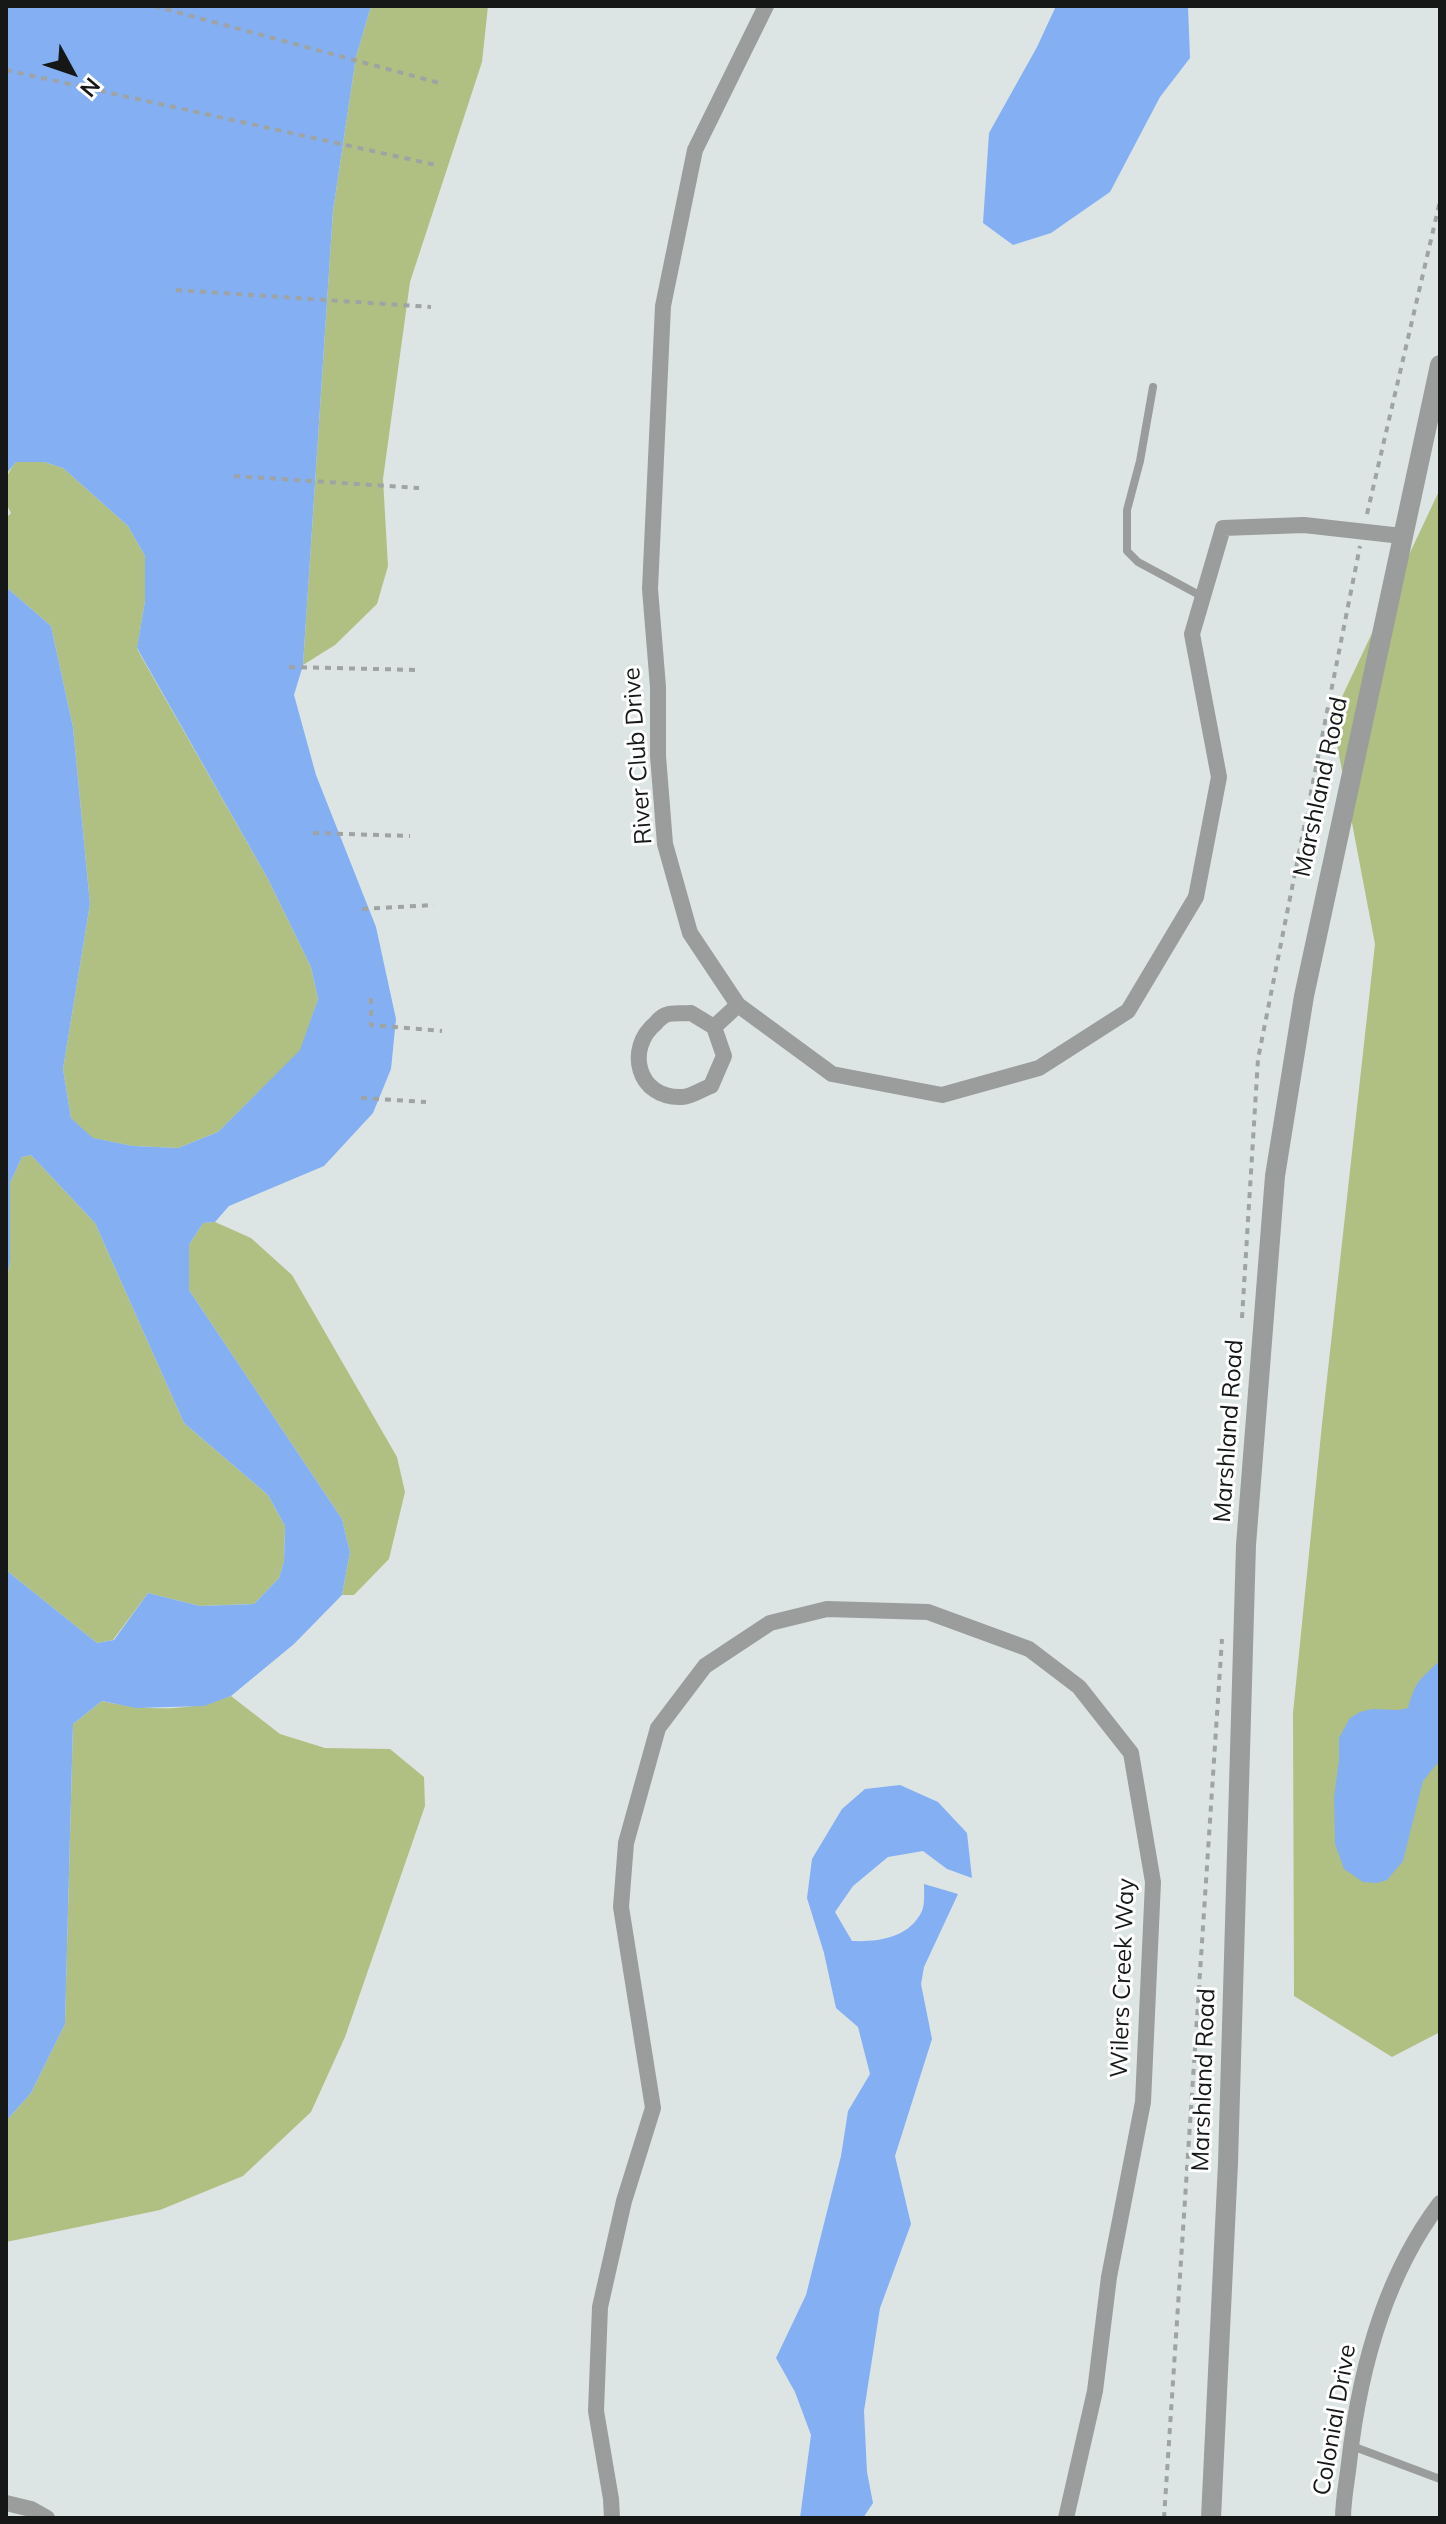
<!DOCTYPE html>
<html>
<head>
<meta charset="utf-8">
<style>
  body { margin:0 }
  #map { position:relative; width:1446px; height:2524px; overflow:hidden; background:#dce5e4; font-family:Mulish,sans-serif }
  canvas { display:block }
  .frame { position:absolute; inset:0; border:8px solid #151817; pointer-events:none }
  .north { position:absolute; left:32px; top:32px; width:80px; height:80px; -webkit-text-stroke:6px #fff; paint-order:stroke; rotate:130deg; font-size:22px; font-weight:700; line-height:32px; text-align:center; color:#151817 }
  .north::after { content:''; display:block; margin:auto; width:28px; height:36px; background:#151817; clip-path:polygon(50% 0,100% 100%,50% 72%,0 100%) }
</style>
</head>
<body>
<div id="map">
<canvas width="1446" height="2524"></canvas>
<div class="frame"></div>
<div class="north">N</div>
</div>
<script>
const c = document.querySelector('canvas').getContext('2d');
c.lineJoin = 'round';
function fillPath(path, color) { c.fillStyle = color; c.fill(path, 'evenodd'); }
function stroke(path, color, width, dash) { c.strokeStyle = color; c.lineWidth = width; c.lineCap = dash ? 'butt' : 'round'; c.setLineDash(dash || []); c.stroke(path); }
function write(font, color, halo, rows, align = 'center') {
  c.font = font + ' Mulish,sans-serif'; c.lineWidth = 6; c.setLineDash([]); c.textBaseline = 'middle'; c.strokeStyle = halo; c.fillStyle = color; for (const [text, x, y, turn = 0] of rows) {
    c.save(); c.translate(x, y); c.rotate((+turn || 0) * Math.PI / 180); c.textAlign = isNaN(turn) ? turn : align; if (halo) c.strokeText(text, 0, 0); c.fillText(text, 0, 0); c.restore();
  }
}
fillPath(new Path2D(`
  M371,6H488L482,62L410,282L383,479L388,566L377,604L335,645L303,665L333,211L356,57Z
  M16,462H44L63,468L128,526L145,556V601L137,649L268,879L311,967L318,999L301,1050L218,1132L178,1148L133,1146L92,1138L71,1118L63,1069L90,904L73,727L51,626L6,587V518L11,513C1,495 3,477 16,462Z
  M1440,489V2032L1392,2057L1294,1996L1293,1713L1322,1424L1375,944L1332,718Z
  M31,1155L95,1223L184,1423L268,1495L285,1526L284,1561L279,1578L254,1604L200,1606L148,1593L113,1640L97,1643L6,1570V1283L10,1262V1183L22,1157Z
  M215,1222L251,1238L292,1275L397,1457L405,1492L389,1559L354,1595H342L350,1552L342,1519L189,1290V1245L203,1223Z
  M231,1696L280,1734L325,1748L390,1749L424,1777L425,1806L345,2037L311,2112L243,2176L160,2210L6,2242V2121L31,2093L65,2024L73,1724L102,1701C147,1711 188,1712 231,1696Z`), '#b0c082');
fillPath(new Path2D(`
  M6,6H371L356,57L333,211L303,665L294,695L316,775L376,927L396,1019L391,1069L373,1113L324,1166L229,1206L215,1222L203,1223L189,1245V1290L342,1519L350,1552L342,1595L294,1644L231,1696L204,1706L136,1708L102,1701L73,1724L65,2024L31,2093L6,2121V1570L97,1643L114,1640L148,1593L200,1606L254,1604L279,1578L284,1561L285,1526L268,1495L184,1423L95,1223L31,1155L22,1157L10,1183V1262L6,1283V587L51,626L73,727L90,904L63,1069L71,1118L93,1138L133,1146L178,1148L218,1132L300,1050L318,999L311,967L268,879L137,648L145,601V556L128,526L63,468L44,462H16L6,474Z
  M1056,6H1188L1190,58L1160,97L1110,192L1051,233L1013,245L983,223L989,133L1037,47Z
  M1440,1660V1760L1423,1781L1403,1861L1387,1880L1377,1883L1363,1882L1344,1869L1335,1844L1334,1797L1339,1760V1738L1350,1718L1360,1712L1372,1709L1399,1710L1408,1708C1417,1677 1420,1681 1440,1660Z
  M900,1785L938,1802L967,1833L972,1878L947,1869L923,1851L888,1857L853,1886L835,1912L852,1941C879,1942 909,1938 922,1911C925,1904 924,1892 924,1884L958,1894L924,1967L921,1984L932,2039L895,2156L911,2224L880,2308L864,2411L867,2472L873,2503L863,2518H800L811,2435L795,2392L776,2358L806,2295L841,2156L848,2111L870,2074L858,2027L836,2008L824,1953L807,1898L812,1859L842,1809L865,1789Z`), '#84aff3');
stroke(new Path2D(`
  M154,6L443,84
  M6,70L436,165
  M176,290L431,307
  M234,476L419,488
  M1367,514L1440,201
  M289,667L419,670
  M313,833L410,836
  M362,909L434,905
  M371,998V1025L442,1031
  M361,1098L426,1102
  M1242,1318L1258,1059L1360,546
  M1164,2518L1222,1639`), '#9da4a3', 4, [6, 6]);
stroke(new Path2D(`
  M1153,387L1140,461L1127,510V551L1138,562L1203,597
  M1352,2446L1440,2479`), '#9a9d9b', 8);
stroke(new Path2D(`
  M766,6L695,150L663,306L650,589L658,687V756L665,844L690,933L738,1005L832,1074L942,1095L1039,1068L1128,1011L1196,897L1219,777L1192,634L1223,528L1304,525L1402,536
  M691,1013L714,1027L724,1056L711,1086C702,1089 691,1097 682,1097C637,1099 625,1048 656,1023C657,1021 664,1015 666,1015C673,1012 683,1014 691,1013Z
  M714,1027L738,1005
  M6,2503L31,2509L47,2518
  M612,2518L611,2499L596,2411L600,2307L624,2201L653,2108L621,1907L626,1843L658,1728L705,1666L770,1623L827,1609L928,1612L1029,1649L1079,1687L1131,1753L1153,1882L1143,2102L1109,2277L1095,2391L1066,2518
  M1343,2518C1343,2500 1347,2481 1349,2463C1359,2373 1384,2277 1440,2203`), '#9a9d9b', 16);
stroke(new Path2D(`
  M1211,2518L1228,2163L1246,1545L1275,1176L1304,996L1440,365`), '#9a9d9b', 20);
write('24px', '#151817', '#fff', [
  ["River Club Drive",638,756,-94],
  ["Marshland Road",1321,787,-78],
  ["Marshland Road",1229,1431,-86],
  ["Wilers Creek Way",1123,1978,-88],
  ["Marshland Road",1204,2080,-88],
  ["Colonial Drive",1335,2420,-80]
]);
</script>
</body>
</html>
